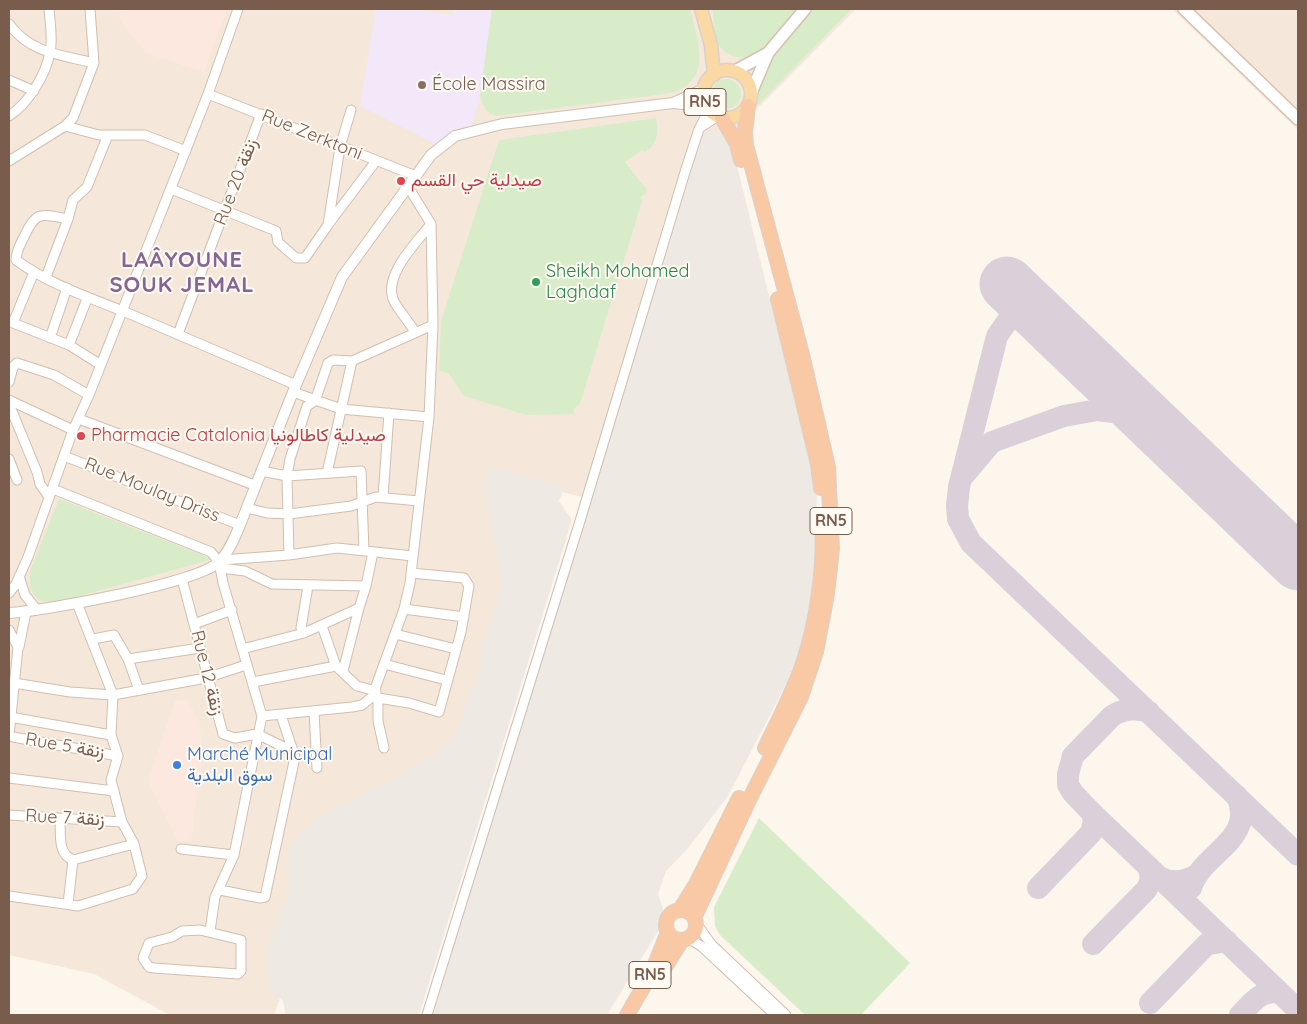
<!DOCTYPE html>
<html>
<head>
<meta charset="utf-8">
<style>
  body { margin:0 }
  #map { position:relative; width:1307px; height:1024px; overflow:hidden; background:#fdf6ec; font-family:Quicksand,sans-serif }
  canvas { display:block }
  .frame { position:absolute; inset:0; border:10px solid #7a5c4d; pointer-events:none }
</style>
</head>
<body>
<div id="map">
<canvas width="1307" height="1024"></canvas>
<div class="frame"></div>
</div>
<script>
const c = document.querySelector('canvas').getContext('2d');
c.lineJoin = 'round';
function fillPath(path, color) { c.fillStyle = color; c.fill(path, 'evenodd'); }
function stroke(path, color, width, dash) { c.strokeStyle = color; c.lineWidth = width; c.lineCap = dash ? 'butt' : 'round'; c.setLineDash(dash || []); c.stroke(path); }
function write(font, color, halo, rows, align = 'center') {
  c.font = font + ' Quicksand,Vazirmatn,sans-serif'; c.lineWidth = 4; c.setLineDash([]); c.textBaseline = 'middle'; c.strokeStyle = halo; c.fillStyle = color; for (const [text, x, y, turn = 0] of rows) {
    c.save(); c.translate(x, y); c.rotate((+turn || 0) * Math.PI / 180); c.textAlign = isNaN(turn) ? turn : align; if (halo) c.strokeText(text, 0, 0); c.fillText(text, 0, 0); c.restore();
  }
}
fillPath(new Path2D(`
  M9,9H856L692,174L599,501L553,490L465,761L328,859L274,1015H170L94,974L9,955Z
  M1172,9H1298V130Z`), '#f5e8da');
fillPath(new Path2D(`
  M119,9H227L204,72L146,53L121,21Z
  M187,700L199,721L203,749L191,840L178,841L148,781L175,701Z`), '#fde8e0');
fillPath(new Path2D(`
  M713,130L730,138L817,489L815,582L802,644L786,684L728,796L689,847L666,871L658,894L666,918L607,1015H433L699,138L704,132Z
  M490,466L565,487L559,501L572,520L419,1015H286L283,1001L268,987V940L289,895V847L312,821L395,778L444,747L460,723L482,664L480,653L502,586L485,483Z`), '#efe9e4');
fillPath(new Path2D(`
  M376,9H411L454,15L455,9H492L479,101L471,126L455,130L436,144L360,106Z`), '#f3e8fa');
fillPath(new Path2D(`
  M492,9H690C697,39 714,80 672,93L497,116C485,114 483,106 480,95Z
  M712,9H797C783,26 762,62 736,57C728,55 722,51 718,43C714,33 714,19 712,9Z
  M809,9H852L749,114L767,62Z
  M711 94a15 15 0 1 1 30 0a15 15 0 1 1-30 0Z
  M656,118C659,133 658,143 645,152L642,150L625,162L647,190L646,194L641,196L642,201L580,404L573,409L575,414L526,415L464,396L448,373L439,371L441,321L499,140Z
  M59,499L213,559L62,601C36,605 28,596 30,571Z
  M759,818L910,963L861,1015H805L720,935L715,926L714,907Z`), '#d8ecc9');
stroke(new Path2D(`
  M1023,299L997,336L959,487L957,506L958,519L971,543L1298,855
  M965,474L992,442L1064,416L1097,410L1121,413L1137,416L1161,432
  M1149,712C1136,708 1124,708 1112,716L1073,756L1068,774V785L1073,793L1092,813L1159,877C1172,884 1184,882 1197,875
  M1159,877L1298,1010
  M1038,888L1091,833L1094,821L1092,813
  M1191,888C1201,853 1257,840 1237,796
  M1093,944L1146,890L1151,881L1149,867
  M1150,1003L1207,944L1227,941
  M1240,1015C1253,1002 1261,989 1280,993`), '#dbcfda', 22);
stroke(new Path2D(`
  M1007,284L1298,563`), '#dbcfda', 55);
const minor = new Path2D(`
  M9,24C30,53 61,55 94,63
  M9,80L34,91
  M208,94L416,176
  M9,116C28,104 46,75 50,52C53,39 50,22 49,9
  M65,126L99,135H145L186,151
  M701,127L718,116
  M9,161L65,126L73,118L94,63L90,9
  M171,189L276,231L278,242L296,258H305L328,225L340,147L351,110
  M68,219C41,214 36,210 24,237C20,245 16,251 16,260C50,285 91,298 130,314C185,337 240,361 296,385
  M330,222L376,161
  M34,272L13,323L69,345L101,365
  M46,277L68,219L73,200L87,187L108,135
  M415,332C409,322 401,313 395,303C380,278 417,242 431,224
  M178,334L261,114
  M50,338L67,288
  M69,345L87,299
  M9,382L13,367L17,363L54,375L89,395
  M293,392L341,409L429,417
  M9,400L73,430
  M9,404L37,472L40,484L49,497
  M79,419L254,485
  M64,456L240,525
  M9,459L17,480
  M261,471L287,476L361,471L364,551
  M327,473L352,361
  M53,489L211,552L219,562L223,583L262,716L234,855L215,897L210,931
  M383,497L389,413
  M247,508L267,513L289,514L351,506L376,497L419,501
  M289,555L287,476L290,459L307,406L315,401L328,363L333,360L352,361L433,325
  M221,560L289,555L337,548L413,556
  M221,568L245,571L272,584L366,586
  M19,576L25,595L37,610
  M182,579L223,734L235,738L257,734L294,752
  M308,586L301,628L304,633L359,608L366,586L373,552
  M9,593L16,584L28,557L73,430L89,395L208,94L238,9
  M404,609L464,617
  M194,624L232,610
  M322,626L336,666
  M9,630L18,647L9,736
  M395,634L456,649
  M93,639L114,635L128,659L200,648
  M19,647L26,612
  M242,649L304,633
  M128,659L139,690
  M384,664L446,680
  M343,671L359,608
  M253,682L336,666L357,686L376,691
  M14,683L70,692L113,695L206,678L246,665
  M372,697L409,703L439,712L461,632L469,586L464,578L411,573
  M378,697V721L384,748
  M314,712L317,768
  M262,716L352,707L362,705L372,697L404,609L410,583L429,417L433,325L431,224L409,188
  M10,717L111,735
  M13,737L118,756
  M9,778L114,791
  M9,815L122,822
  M60,819C61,833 57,854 73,860L134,844
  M181,849L234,855
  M220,890L260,898L265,897L295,757L281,715
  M9,896L78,906L133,889L142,876L134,844L122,822L111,780L118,756L111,735L113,695L77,603
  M68,904L73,860
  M695,922L712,945L786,1015
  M200,930L241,940V971L238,974L154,968L149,967L143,958L149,943L172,937L182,931Z
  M688,938L701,946L775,1015
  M427,1015L580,521L685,172L699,129L709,110`);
const tertiary = new Path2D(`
  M675,102L704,89
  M9,613C44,611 197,583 219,562C229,552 235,537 240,525L293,392L342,277L431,155L455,136L502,124L673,103L707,106`);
const secondary = new Path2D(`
  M1184,9L1298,119
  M735,71L768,53
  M751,93L768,53L805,9`);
const primary = new Path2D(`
  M701,9L711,45L714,75
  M703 94a24 24 0 1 1 48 0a24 24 0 1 1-48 0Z`);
const trunk = new Path2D(`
  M722,118L737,144L741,160
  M778,299L818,464L821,488
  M765,748C778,721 793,692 803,663C817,623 825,565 822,522
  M680,910L696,884L739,798
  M666 925a15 15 0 1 1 30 0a15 15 0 1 1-30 0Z
  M694,918L748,802L801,697L816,652L827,594L832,549L828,467L802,354L746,145L745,132L748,106
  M657,980L682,940
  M627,1015L652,972L668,932`);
stroke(minor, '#d1beb0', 11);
stroke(tertiary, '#d1beb0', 12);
stroke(secondary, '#d6c0b0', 14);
stroke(primary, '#dad1cd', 15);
stroke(trunk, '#dad1cd', 16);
stroke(minor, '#fff', 9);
stroke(tertiary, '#fff', 10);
stroke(secondary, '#fff', 11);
stroke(primary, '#fbd9a5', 12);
stroke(trunk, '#f9c8a4', 14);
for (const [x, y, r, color] of [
  [422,85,5,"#8d6e63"],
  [401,181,5,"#e0444e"],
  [536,282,5,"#2e9e5b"],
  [81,436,5,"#e0444e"],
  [177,765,5,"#3f7fe0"]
]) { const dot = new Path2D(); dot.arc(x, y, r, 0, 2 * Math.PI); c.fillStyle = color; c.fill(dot); stroke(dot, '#fffaf3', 2); }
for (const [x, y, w] of [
  [705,102,42],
  [831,521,42],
  [650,975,42]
]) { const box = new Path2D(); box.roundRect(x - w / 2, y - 13.5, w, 27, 4); c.fillStyle = '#fffaf3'; c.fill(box); stroke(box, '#7a5c4d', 1); }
write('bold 16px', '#7a5c4d', null, [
  ["RN5",705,102],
  ["RN5",831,521],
  ["RN5",650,975]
]);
write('18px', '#785e54', '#fffaf3', [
  ["École Massira",432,85]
], 'left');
write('18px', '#7a5c4d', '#fffaf3', [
  ["Rue Zerktoni",312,135,22],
  ["Rue 20 زنقة",236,182,-69],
  ["Rue Moulay Driss",152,490,22],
  ["Rue 12 زنقة",207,673,76],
  ["Rue 5 زنقة",65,746,10],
  ["Rue 7 زنقة",65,818,3]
]);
write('18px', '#be3a42', '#fffaf3', [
  ["صيدلية حي القسم",411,181],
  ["Pharmacie Catalonia صيدلية كاطالونيا",91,436]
], 'left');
write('18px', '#27864d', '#fffaf3', [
  ["Sheikh Mohamed",546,272],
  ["Laghdaf",546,293]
], 'left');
write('18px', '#366cbe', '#fffaf3', [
  ["Marché Municipal",187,755],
  ["سوق البلدية",187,776]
], 'left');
c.letterSpacing = '1px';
write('bold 22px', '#846695', '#fffaf3', [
  ["LAÂYOUNE",182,260],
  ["SOUK JEMAL",182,285]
]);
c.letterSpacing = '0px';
</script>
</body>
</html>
